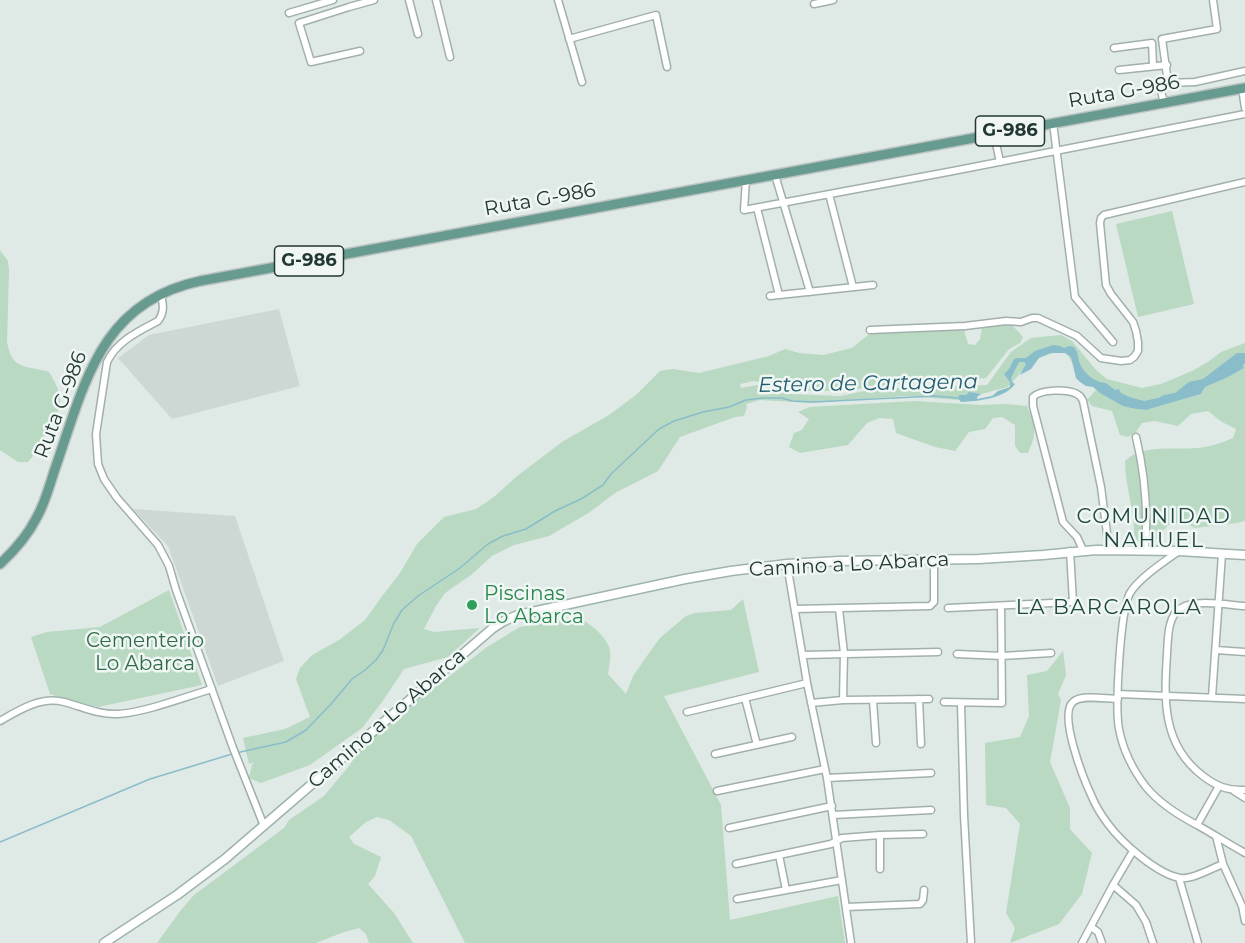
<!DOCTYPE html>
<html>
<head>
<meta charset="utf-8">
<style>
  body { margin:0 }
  canvas { display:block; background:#dfe9e5 }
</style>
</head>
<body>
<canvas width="1245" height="943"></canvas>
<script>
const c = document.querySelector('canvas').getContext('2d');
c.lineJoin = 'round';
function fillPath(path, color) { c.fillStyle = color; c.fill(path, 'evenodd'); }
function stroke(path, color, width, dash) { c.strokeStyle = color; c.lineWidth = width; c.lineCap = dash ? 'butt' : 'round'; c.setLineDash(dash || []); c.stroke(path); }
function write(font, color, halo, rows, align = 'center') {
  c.font = font + ' Montserrat,sans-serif'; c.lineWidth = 5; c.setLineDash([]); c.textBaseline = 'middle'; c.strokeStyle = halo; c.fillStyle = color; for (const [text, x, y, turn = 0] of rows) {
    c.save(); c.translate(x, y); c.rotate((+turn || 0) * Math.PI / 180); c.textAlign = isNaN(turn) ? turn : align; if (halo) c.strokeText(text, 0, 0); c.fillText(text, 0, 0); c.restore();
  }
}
fillPath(new Path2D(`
  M279,309L300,386L172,419L118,358L149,335Z
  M133,509L235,516L284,661L218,686L168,546Z`), '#cdd8d4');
fillPath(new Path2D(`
  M1172,211L1194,304L1138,317L1116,224Z
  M0,250L8,261L9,271L7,342C12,371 26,365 49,372C69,404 59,410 43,438C38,447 35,455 28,462H18L0,450Z
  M1011,324L1023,337L1020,343L1009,349L986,378L950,382L921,381L839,391H790L772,385L754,381L740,384L741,388L763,384L778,392L790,394L840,396L875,389L987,385L1011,352L1031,338L1061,335L1072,341L1096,370L1107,379L1142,388L1161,384L1192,371L1208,362L1221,352L1245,343V521L1237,523L1195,528L1183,522L1168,525L1155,541L1147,545L1134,541C1136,514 1125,488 1125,461C1142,444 1174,450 1197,448C1210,447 1221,443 1233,438L1236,429L1222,422L1208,411L1191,414L1178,426L1155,421L1142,423L1136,432L1128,437L1120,435L1112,411L1092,406L1087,400L1096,390L1136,409L1146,410L1201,394L1205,387L1219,381L1244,368L1243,365L1181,395L1141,403L1081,378L1067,354L1060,351L1032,360L1008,387L958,400L905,396L810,403L760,400L746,404L747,407L744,416L735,417L680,437L658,471L615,493L590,512L549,536L514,545L492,556L471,575L445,593L436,606L424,629L434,632L480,628L448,657L404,669L382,702L362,728L310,765L261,783L249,778L252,765L254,762L249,764L243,738L285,729L310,717L296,679L300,668L312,655L339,640L365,620L383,595L400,573L417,544L444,517L476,509L494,497L516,477L562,442L609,415L636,395L660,371L673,369L699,373L769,356L785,349L799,353L823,355L852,348L868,335L877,333L964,330L968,344L975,345L980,339L982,328Z
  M914,401L981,405L1005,404L1027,406C1035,427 1038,431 1028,453H1020L1015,446V425L1002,417L993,418L985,429L969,432L955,451L935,447L896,433L893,419L879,418L867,423L848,445L800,453L789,447L794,433L802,430L809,419L798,412L810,407Z
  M169,590L202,685L98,707L68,700L50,694L31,637L47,632L100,627Z
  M743,599L759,672L664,696L721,805L730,920L838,896L845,943H465L411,836L389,820L377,817L366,822L349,837L354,844L381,857L375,876L368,884L394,913L413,943H369L366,934L359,928L344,932L316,943H157L181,910L194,895L284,828L289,820L324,796L349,766L366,741L487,647L520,627L566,620L577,617C589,622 607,637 610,650C611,658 609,667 608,674L626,694L633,676L654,646L660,638L686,616L695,613L731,610Z
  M1063,651L1066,675L1058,694L1061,700L1050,762L1070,808V829L1092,853L1082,894L1059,924L1010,943L1015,928L1006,913L1020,824L1006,808L986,805L985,743L1020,737L1029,716L1027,675L1047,671Z`), '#b9d9c3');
fillPath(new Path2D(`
  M1053,345L1060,346L1064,348L1069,346L1074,347C1078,353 1078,355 1079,361C1082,372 1095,383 1106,383L1115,390L1119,389L1121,393L1129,397L1144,401L1158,398L1164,395L1175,393L1189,382L1203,379L1237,353H1245V363L1243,365L1244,368L1226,378L1205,387L1201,394L1146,410L1136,409L1123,406L1100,393L1093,387L1086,386L1080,382L1076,378L1071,357L1065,353H1050L1039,358L1031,369L1020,375L1026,364L1024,362H1019L1011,378L1012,382L1015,384C1004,399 978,401 961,402L958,398L959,395H966L969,392L981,394L977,397V399L992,396L998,391L1010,387V382L1004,374L1009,369L1014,359L1018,358H1026L1035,351Z`), '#8abdca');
stroke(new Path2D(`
  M236,753L286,742L306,730L332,703L352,679L365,670L376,660L383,650L394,623L402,610L418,596L460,568L488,544L503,536L526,529L555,511L581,499L603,485L611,474L659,429L674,421L703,412L729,407L746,400L763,398H782L792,401L814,402L934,396L958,398
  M0,842L150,779L232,754`), '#8abdca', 1.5);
const minor = new Path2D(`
  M409,0L418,34
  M436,0L450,57
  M558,0L582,82
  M814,4L833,0
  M289,13L333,0
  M569,39L656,15L667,67
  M1114,48L1152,43L1153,65
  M360,51L311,62L299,23L349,7L374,0
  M1119,70L1167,65
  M1168,83L1195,82L1245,71
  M1242,88L1245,108
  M1164,103L1161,91L1168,83L1162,39L1217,29L1213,0
  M1053,123L1075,297L1113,342
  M994,134L1000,162
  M775,175L810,292
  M746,180L744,210L953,171L1245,114
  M829,194L853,287
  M757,208L779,295
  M161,294C163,304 165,312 158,321C139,331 117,341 107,362L96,434L98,464L104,479L117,498L158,545L169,566L176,590L233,748L264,826
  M770,296L873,285
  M870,330L965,326L1006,321L1021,322L1032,318H1038L1077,336L1101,358L1121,361L1130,360L1134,357L1138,351V342L1136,331L1133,322L1111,294L1106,285L1100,223L1101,218L1104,215L1245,182
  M1136,437C1145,474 1148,512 1145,550
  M1083,550L1077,537L1063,522L1033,406V397C1041,389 1067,389 1077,394C1081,396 1081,397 1083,401L1101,487L1109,549
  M1179,551C1165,561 1139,578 1130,593C1120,611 1115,708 1119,729C1123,750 1133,770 1146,787C1160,804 1178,815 1197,825C1213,834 1229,844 1245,853
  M787,564L807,683L827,778L851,943
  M1245,606C1228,605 1196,599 1181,608C1167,616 1168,640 1167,654C1164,700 1162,745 1203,776C1216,786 1228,791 1245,790
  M948,608L1073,602L1070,551
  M795,609L930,606L934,602V561
  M839,609L844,653L843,700
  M1216,650L1245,652
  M957,654L1002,656L1051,653
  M803,655L938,652
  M1118,694L1245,699
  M1212,697L1222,554
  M745,698L757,745
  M919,699L921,744
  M1118,699C1106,699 1081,694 1073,702C1058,715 1084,780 1092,797C1096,807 1102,816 1108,824C1122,843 1157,874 1180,878C1192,880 1212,868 1223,864
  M873,700L876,743
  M944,702L1002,703L1001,606
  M811,703L843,700L929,699
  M961,703L964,815L971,943
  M687,712L807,683
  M0,721C19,710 41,696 64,702C83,707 99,715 118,714C147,712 184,697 212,689
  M715,754L792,737
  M827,778L931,773
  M717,791L825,769
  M1234,791L1245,798
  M833,815L931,810
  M1197,825L1219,786
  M729,828L832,806
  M880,835V869
  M1216,836L1223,864L1242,906L1245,921
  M779,855L786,890
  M736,864L831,844L842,838L880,835L923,834
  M1179,878L1198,943
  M1113,885L1136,905L1146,922L1153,943
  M737,899L842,880
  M846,907L920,904L923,900L924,890
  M1091,927L1098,932L1102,943
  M1082,943L1113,885L1133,851`);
const secondary = new Path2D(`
  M104,943L177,895L225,859L493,628L504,621L518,615L685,579L731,571L787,564L839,561L979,559L1043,555L1096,550L1179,551L1245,555`);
const primary = new Path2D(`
  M0,564C15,550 28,535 37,517C46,501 50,483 56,466C85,382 101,302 200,281L1245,88`);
stroke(minor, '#a2b0ac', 9);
stroke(secondary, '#9fb4ad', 11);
stroke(primary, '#bcc3c2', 12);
stroke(minor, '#fff', 6);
stroke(secondary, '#fff', 8);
stroke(primary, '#679b90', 9);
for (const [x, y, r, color] of [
  [472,605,6,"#2e9e5b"]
]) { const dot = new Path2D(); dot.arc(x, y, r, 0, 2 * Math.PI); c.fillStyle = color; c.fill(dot); stroke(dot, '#eff6f3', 2); }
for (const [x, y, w] of [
  [1010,131,69],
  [309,261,69]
]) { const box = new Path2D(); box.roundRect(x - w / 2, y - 15, w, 30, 4.5); c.fillStyle = '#eff6f3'; c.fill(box); stroke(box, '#213733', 1.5); }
write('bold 18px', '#213733', null, [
  ["G-986",1010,131],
  ["G-986",309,261]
]);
write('20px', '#213733', '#eff6f3', [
  ["Ruta G-986",1124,92,-10],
  ["Ruta G-986",540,200,-10],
  ["Ruta G-986",61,405,-69],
  ["Camino a Lo Abarca",849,565,-3],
  ["Camino a Lo Abarca",387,719,-41]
]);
write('20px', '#27864d', '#eff6f3', [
  ["Piscinas",484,594],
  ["Lo Abarca",484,617]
], 'left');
write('20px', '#2f6b49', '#eff6f3', [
  ["Cementerio",145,641],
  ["Lo Abarca",145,664]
]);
write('italic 21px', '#215d6e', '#eff6f3', [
  ["Estero de Cartagena",868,384,-1]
]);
c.letterSpacing = '1.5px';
write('21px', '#1f4840', '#eff6f3', [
  ["COMUNIDAD",1154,517],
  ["NAHUEL",1154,541],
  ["LA BARCAROLA",1109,608]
]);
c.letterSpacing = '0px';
</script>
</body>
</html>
